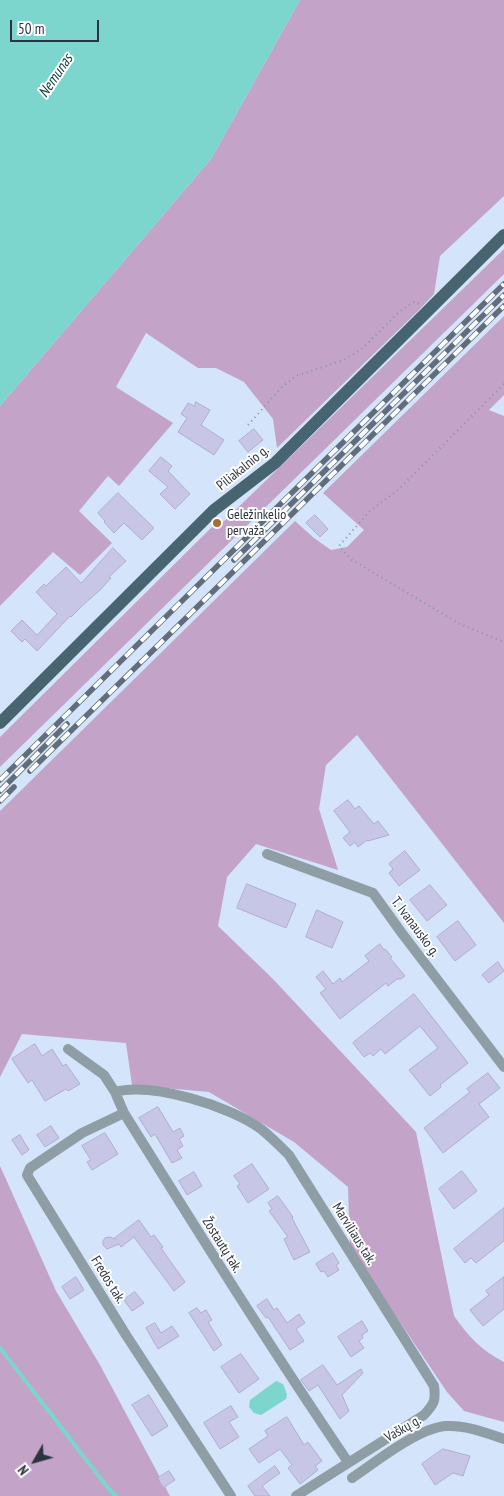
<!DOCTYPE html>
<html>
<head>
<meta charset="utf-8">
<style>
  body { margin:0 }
  #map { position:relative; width:504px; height:1496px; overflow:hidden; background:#d3e4fb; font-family:"PT Sans Narrow",sans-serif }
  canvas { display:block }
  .north { position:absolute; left:10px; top:1436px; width:50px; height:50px; -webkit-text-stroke:4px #fff; paint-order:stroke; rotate:232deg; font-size:14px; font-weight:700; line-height:20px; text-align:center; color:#2c343f }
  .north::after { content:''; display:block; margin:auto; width:18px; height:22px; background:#2c343f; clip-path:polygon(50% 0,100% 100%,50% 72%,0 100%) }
  .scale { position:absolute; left:10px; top:20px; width:89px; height:22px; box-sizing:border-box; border:2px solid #2c343f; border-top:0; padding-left:6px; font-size:15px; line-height:18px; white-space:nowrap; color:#2c343f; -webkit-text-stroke:4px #fff; paint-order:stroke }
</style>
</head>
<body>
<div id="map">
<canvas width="504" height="1496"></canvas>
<div class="north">N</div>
<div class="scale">50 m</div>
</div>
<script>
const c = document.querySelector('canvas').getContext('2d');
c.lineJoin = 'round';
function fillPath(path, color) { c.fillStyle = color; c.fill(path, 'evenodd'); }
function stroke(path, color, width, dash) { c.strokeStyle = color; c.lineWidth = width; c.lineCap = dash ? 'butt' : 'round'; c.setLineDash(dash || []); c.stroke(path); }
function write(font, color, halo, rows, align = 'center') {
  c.font = font + ' "PT Sans Narrow",sans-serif'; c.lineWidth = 4; c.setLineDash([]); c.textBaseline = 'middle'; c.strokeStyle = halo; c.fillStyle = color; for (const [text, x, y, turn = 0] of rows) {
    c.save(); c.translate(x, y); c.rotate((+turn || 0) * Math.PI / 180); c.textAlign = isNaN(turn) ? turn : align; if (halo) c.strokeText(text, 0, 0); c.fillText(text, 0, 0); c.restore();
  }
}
fillPath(new Path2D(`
  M300,0H504V196L440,256L434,294L418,311L277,448L273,419L244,382L216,368H198L146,333L116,387L173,423L119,486L108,476L79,511L112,543L80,575L53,552L0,606V406L211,159Z
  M504,249V274L0,767V737L214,525L217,528Z
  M504,316V395L489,410L504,416V923L357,735L326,765L319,809L338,870L256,844L227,877L218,926L272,978L416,1132L454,1316C468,1336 482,1351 504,1362V1422L464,1411L447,1392L350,1248L348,1187L294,1142L209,1092L132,1085L126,1043L22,1034L0,1077V811L295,521L314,538L331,550L347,547L364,530L323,493Z
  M0,1166L56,1291L100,1365L170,1496H0Z`), '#c4a3c8');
fillPath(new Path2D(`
  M0,0H300L211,159L0,406Z
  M276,1381L283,1384L287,1394L286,1399L261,1415L254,1413L249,1407L250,1400Z`), '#7cd6ce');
stroke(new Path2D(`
  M0,1348L108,1488L116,1496`), '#7cd6ce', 4);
const building = new Path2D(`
  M196,402L210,410L201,425L224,440L214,455L178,432L187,418L181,414L188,403L194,406Z
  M254,429L263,440L248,452L239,441Z
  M161,457L172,466L168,471L190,494L175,509L160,494L168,487L149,471Z
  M118,493L154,528L142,540L124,523L114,533L104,522L105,521L98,513Z
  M315,515L328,529L320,537L306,523Z
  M113,548L126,561L109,577L111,578L100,590L82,606L71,617L70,616L37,651L25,639L22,642L11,631L22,620L37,635L57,614L36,592L44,584L46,586L66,567L81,583Z
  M348,800L355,809L359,806L374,824L378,821L389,835L368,841L367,840L358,847L355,842L350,846L343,838L350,832L334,811Z
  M405,851L420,870L399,886L389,873L393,869L389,864Z
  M247,884L296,904L286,928L237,908Z
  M430,885L447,905L427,921L410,900Z
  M317,910L343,922L332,948L306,937Z
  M458,921L476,945L455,961L437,937Z
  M380,944L384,950L385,949L392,957L390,958L405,976L401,979H397L388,986L386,983L340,1019L320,993L326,989L316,977L323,971L333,984L340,978L342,982L369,961L365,956Z
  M498,962L504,971L489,983L482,975Z
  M414,994L468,1063L440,1085L441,1087L430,1096L409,1070L438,1048L420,1026L385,1054L381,1049L373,1056L370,1053L364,1057L353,1043Z
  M35,1044L42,1056L52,1049L63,1066L66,1064L80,1084L68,1091L66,1089L45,1101L32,1080L28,1083L12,1059Z
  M488,1073L500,1088L479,1104L489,1117L443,1153L424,1128L470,1092L467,1089Z
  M158,1107L173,1132L180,1128L184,1136L179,1139L183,1146L177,1150L182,1158L172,1163L155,1134L151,1137L139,1118Z
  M51,1126L59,1138L45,1147L37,1135Z
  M105,1133L118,1154L92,1170L87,1162L91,1160L82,1146Z
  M20,1135L29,1150L22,1155L12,1140Z
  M252,1164L269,1189L248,1203L237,1186L240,1184L234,1176Z
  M462,1171L477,1191L454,1209L439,1189Z
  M194,1172L202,1186L187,1195L179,1181Z
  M278,1196L293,1217L292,1218L310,1252L294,1260L284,1239L288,1237L269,1211L272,1209L268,1203Z
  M504,1208V1241L476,1263L471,1258L465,1263L454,1249Z
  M139,1220L151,1237L154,1235L163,1247L161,1248L185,1282L174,1291L134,1237L121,1247L119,1244L107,1249L103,1245V1241L105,1238L109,1237L116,1239L115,1238Z
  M333,1253L339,1263L336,1265L339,1270L328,1277L324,1271L321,1272L316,1264Z
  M76,1277L84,1290L70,1299L62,1287Z
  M504,1277V1309L483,1326L470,1310L489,1295L486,1291Z
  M135,1292L144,1303L132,1311L124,1300Z
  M267,1299L274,1310L277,1308L287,1323L299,1314L305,1323L296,1329L304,1341L290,1350L268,1317L266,1318L257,1306Z
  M197,1308L201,1313L206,1310L212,1320L208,1322L222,1345L214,1351L189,1313Z
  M362,1321L368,1331L362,1335L363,1338L359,1341L364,1348L351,1357L338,1337Z
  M155,1323L161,1333L172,1326L179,1336L158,1349L146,1328Z
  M241,1354L259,1379L239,1393L221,1367Z
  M323,1365L337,1385L361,1369L363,1373L342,1395L349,1411L340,1419L318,1385L309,1391L301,1380Z
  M149,1395L168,1426L152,1436L132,1405Z
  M231,1406L238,1417L229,1422L239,1437L220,1449L204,1423Z
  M287,1417L304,1445L308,1442L322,1461L315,1466L318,1470L300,1484L288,1468L292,1465L280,1449L259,1463L249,1449L268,1436L265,1431Z
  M443,1449L470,1456L463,1476L453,1473L435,1485L422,1464Z
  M275,1466L280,1473L262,1486L270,1496H255L248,1486Z
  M169,1471L175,1480L163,1488L158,1478Z`);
fillPath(building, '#c8c6e7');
stroke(building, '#b0adcd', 1);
stroke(new Path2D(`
  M504,384L398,490L370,511L339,546L352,560L460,624L504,642
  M248,425L282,387L296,376L344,360L363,348L399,312L413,302L419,304`), '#8693a5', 2, [1, 4]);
stroke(new Path2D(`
  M267,854L373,893L401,932L504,1067
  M68,1049L104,1075L115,1092L124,1113C197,1230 270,1347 348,1462
  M115,1092C152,1082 230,1106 261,1129C271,1137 280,1146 289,1155L434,1386C436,1401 434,1404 424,1415L296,1496
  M124,1113L82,1133L30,1168L27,1175L126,1335L231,1496
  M352,1478C376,1462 419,1427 447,1426C466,1425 486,1433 504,1439`), '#8e9ea4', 10);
stroke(new Path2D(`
  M0,723L214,510L275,463L504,235`), '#476570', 12);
const rail = new Path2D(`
  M234,560L504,295
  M30,771L504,306
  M0,780L504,284
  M0,791L67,724
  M0,801L14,787`);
stroke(rail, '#626d7c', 5.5);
stroke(rail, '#fff', 4, [11]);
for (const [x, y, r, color] of [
  [217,523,5,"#a96d2f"]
]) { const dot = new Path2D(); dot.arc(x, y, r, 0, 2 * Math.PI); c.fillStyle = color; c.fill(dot); stroke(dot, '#fff', 2); }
write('14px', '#2c343f', '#fff', [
  ["Piliakalnio g.",243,468,-39],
  ["T. Ivanausko g.",415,927,53],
  ["Marviliaus tak.",354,1234,58],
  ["Žostautų tak.",222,1245,58],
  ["Fredos tak.",108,1280,58],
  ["Vaškų g.",403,1429,-30]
]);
write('14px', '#2c343f', '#fff', [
  ["Geležinkelio",227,515],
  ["pervaža",227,531]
], 'left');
write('italic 15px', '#0d3936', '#fff', [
  ["Nemunas",56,76,-56]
]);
</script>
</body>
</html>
